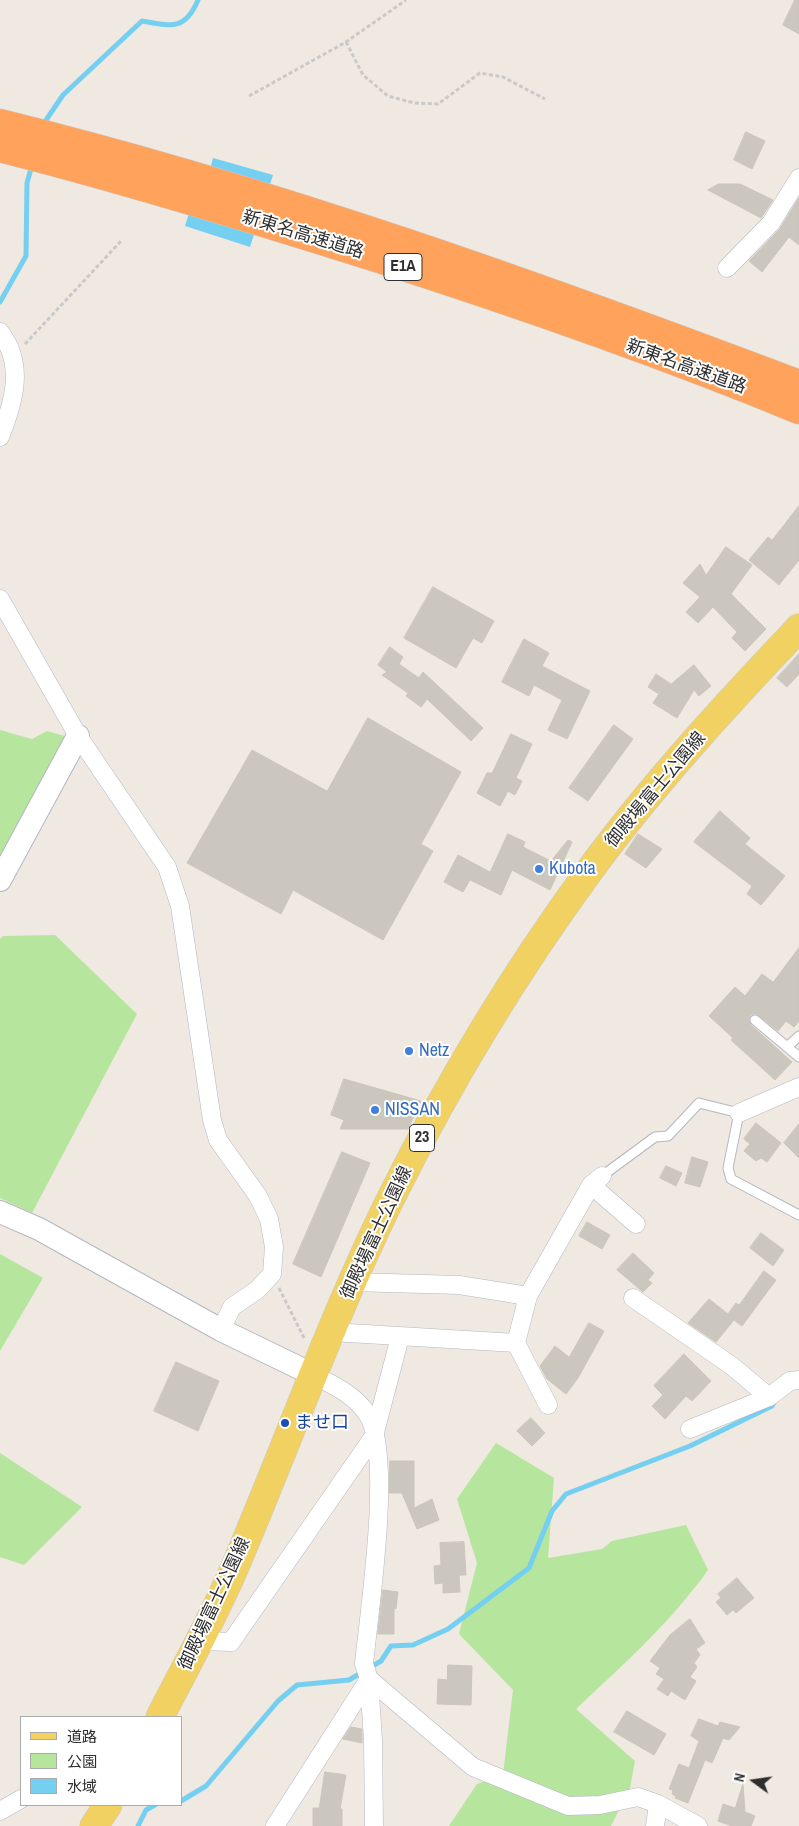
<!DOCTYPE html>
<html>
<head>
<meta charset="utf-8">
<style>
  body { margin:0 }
  #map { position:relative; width:799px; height:1826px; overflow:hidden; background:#efe9e1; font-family:"Archivo Narrow","Noto Sans JP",sans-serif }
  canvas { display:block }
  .legend { position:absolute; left:20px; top:1716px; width:162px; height:90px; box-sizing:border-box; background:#fff; border:1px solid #ababab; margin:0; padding:6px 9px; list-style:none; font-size:15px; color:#2e2e2e }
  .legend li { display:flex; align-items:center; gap:10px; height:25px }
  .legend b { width:25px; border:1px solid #ababab }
  .north { position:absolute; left:729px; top:1756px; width:50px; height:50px; -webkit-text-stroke:4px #fff; paint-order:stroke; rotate:284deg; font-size:14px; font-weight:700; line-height:20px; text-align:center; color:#2e2e2e }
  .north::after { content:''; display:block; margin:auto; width:18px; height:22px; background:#2e2e2e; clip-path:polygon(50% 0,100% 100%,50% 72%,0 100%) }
</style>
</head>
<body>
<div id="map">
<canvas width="799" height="1826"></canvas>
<ul class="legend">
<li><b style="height:6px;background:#f2d163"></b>道路</li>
<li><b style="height:14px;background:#b6e59e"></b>公園</li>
<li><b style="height:14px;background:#75cff0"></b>水域</li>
</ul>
<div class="north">N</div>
</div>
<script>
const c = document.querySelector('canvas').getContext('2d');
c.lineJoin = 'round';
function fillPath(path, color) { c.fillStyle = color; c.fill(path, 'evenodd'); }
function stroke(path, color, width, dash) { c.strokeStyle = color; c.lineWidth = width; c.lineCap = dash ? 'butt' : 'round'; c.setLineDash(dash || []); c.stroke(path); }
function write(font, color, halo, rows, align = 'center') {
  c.font = font + ' "Archivo Narrow","Noto Sans JP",sans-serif'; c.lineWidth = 4; c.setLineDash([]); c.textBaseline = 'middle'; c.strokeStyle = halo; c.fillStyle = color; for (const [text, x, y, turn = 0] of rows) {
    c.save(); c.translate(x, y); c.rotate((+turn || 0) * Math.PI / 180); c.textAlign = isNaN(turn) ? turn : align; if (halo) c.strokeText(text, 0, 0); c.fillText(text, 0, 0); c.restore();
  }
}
fillPath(new Path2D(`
  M0,730L32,739L47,731L68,737L0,862Z
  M55,935L137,1014L32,1213L0,1198V939L3,936Z
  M0,1254L43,1278L0,1351Z
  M496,1443L554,1478L548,1558L602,1549L612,1541L686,1525L708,1570C671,1622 623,1665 576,1709L635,1761L630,1788L611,1826H449L477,1784L503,1775L513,1690L459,1634L477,1563L457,1499Z
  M0,1453L82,1507L24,1565L0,1557Z`), '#b6e59e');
fillPath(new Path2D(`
  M213,158L273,175L250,247L185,226L202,171L209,173Z`), '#75cff0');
stroke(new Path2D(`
  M42,126L63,95L142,21C171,26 185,31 198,0
  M0,302L26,256L27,183L32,165
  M181,1801L206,1786L278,1701L297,1685L349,1680L381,1661L391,1646L413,1645L448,1629L529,1568L552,1511L566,1494L690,1446L772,1406L775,1401
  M138,1826L146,1810L155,1805`), '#75cff0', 5);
const building = new Path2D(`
  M795,0H799V34L783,25Z
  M746,132L765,141L752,169L734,160Z
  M719,184H740L773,200L761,218L708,190Z
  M799,198V245L789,237L762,272L749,261L779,230Z
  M799,506V560L779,585L749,560L768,537L772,540Z
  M726,547L752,565L731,594L766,629L745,651L732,638L737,632L713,607L698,623L686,612L700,597L683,583L700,564L706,575Z
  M433,587L494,621L482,643L473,638L456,668L404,638Z
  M524,639L549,653L542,666L590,691L567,739L548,730L562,700L534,685L529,696L502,682Z
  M390,647L403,657L399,664L419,678L423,672L483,728L471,741L427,699L421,707L406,696L408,693L382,675L387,672L378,665Z
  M799,654V674L787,687L777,678Z
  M694,665L711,686L699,696L694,690L677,718L653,703L659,694L648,687L656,674L671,684Z
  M368,718L461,772L421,844L433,851L383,940L293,890L281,914L187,863L252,750L327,791Z
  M614,725L633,739L588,801L569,788Z
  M511,734L532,744L516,778L522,781L515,795L508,791L500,806L477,793L487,773H492Z
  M720,811L750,838L745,844L785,876L761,905L747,894L752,886L694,842Z
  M508,834L525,842L523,847L551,861L568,840L572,842L550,890L512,870L501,895L470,880L463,892L444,882L458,855L490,872Z
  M638,834L662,849L646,868L625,854Z
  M799,948V1021L794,1027L786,1021L778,1031L757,1014H752L749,1018L751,1025L792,1062L775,1080L731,1040L733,1038L709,1016L735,987L745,996L762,974L773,982Z
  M344,1079L421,1101L408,1129H340L344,1120L331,1115Z
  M756,1123L781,1143L767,1162L761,1158L756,1161L744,1151L750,1144L744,1139Z
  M799,1124V1158L784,1143Z
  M342,1152L370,1163L321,1277L293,1264Z
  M692,1157L708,1162L700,1187L685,1183Z
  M666,1166L682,1173L676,1186L660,1178Z
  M587,1222L610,1235L602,1249L579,1236Z
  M761,1233L784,1250L773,1266L750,1248Z
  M633,1253L654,1273L648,1280L652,1283L643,1292L617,1270Z
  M764,1271L776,1280L742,1326L734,1320L716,1342L688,1323L709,1299L728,1314L736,1303L739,1305Z
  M589,1323L604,1331L578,1378L566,1394L547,1379L540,1366L555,1346L569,1357Z
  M684,1354L711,1381L692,1401L686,1396L665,1419L652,1406L663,1395L654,1386Z
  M176,1362L219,1381L198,1431L154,1411Z
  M531,1418L545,1433L532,1446L517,1431Z
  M390,1461H414V1508L432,1499L439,1520L417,1529L402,1493H390Z
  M464,1542L466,1575H459L460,1592L443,1593V1583L435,1584L434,1566L441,1565L440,1543Z
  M737,1578L754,1598L736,1613L733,1610L727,1615L716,1602L721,1598L718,1594Z
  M383,1590L398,1592L396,1609L394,1608V1634H378Z
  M690,1619L705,1643L696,1649L700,1655L694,1663L697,1667L690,1677L696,1681L685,1700L671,1691L668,1696L657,1689L664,1679L656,1674L660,1668L650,1661L670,1635Z
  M448,1665L472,1666L471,1705L437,1704L438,1679L447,1680Z
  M627,1711L666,1734L654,1755L614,1732Z
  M699,1719L718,1726L720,1722L740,1727L729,1740L723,1738L712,1763L705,1760L688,1803L675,1798L676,1796L672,1794L673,1790L669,1789L679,1764L689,1768L699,1741L691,1736Z
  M351,1727L362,1729V1743L343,1739Z
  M325,1772L346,1775L340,1809H342V1826H313V1808H319Z
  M743,1784L745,1812L755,1816L751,1826H732L718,1821L723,1804L735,1808Z`);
fillPath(building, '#cbc7bf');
stroke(building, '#cbc5ba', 1);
const service = new Path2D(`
  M755,1020L799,1057
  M787,1047L799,1036
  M602,1176L655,1137L668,1136L699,1103L739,1113L728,1168L731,1179L799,1215`);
const minor = new Path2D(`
  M727,268L771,223L799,178
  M0,332C25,364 14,402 0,437
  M0,599L78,736L167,867L180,906L212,1120L218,1140L258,1196L269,1219L274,1247L272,1274L257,1290L232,1307L221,1330
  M739,1113L799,1087
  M591,1185L636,1224
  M352,1282L459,1285L528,1296
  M633,1298L732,1366L769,1397L790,1381L799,1380
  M332,1332L516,1343L548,1405
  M516,1343L528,1296L591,1185L602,1176
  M314,1375C335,1386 355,1395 368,1415C393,1457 369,1612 364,1664L369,1679L473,1767L568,1806L600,1805L638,1797L658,1804L698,1826
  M690,1429L769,1397
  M201,1641L231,1642L374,1436L400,1337
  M369,1679L373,1740L374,1826
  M0,1811L21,1799
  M275,1826L369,1679
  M655,1826L658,1804`);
const tertiary = new Path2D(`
  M0,880L78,736
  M0,1212L39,1229L221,1330L314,1375`);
const primary = new Path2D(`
  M160,1717C185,1668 212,1620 234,1569C288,1443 333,1314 394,1192C450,1080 516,971 590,870C653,784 726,705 799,628
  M94,1826L108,1805`);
const motorway = new Path2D(`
  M0,123C272,190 537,285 799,384
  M0,148C126,180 250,218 373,257C517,303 660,353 799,410`);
stroke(service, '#b4b7c1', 11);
stroke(minor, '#b4b7c1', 19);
stroke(tertiary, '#b4b7c1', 24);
stroke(primary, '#c9c9c9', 29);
stroke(motorway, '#c9c9c9', 29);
stroke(new Path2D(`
  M346,42L363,75L388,96L414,103L438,104L480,73L503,77L545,99
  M249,96L346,42L406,0
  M25,344L122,240
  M279,1288L305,1340`), '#c9c9c9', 3, [4, 2.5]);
stroke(service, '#fff', 9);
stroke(minor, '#fff', 18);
stroke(tertiary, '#fff', 22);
stroke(primary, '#f2d163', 28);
stroke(motorway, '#ffa35c', 28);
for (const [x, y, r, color] of [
  [539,869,5,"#3f7fe0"],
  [409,1051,5,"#3f7fe0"],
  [375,1110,5,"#3f7fe0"],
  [285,1423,5,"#1a4fb4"]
]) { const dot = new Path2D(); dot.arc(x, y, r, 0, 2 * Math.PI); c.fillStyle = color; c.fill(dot); stroke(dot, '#fff', 2); }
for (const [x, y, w] of [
  [403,267,38],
  [422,1138,25]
]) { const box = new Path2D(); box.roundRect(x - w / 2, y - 13.5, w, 27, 4); c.fillStyle = '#fff'; c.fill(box); stroke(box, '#2e2e2e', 1); }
write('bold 16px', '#2e2e2e', null, [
  ["E1A",403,267],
  ["23",422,1138]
]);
write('18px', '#2e2e2e', '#fff', [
  ["新東名高速道路",303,235,17],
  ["新東名高速道路",686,367,20],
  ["御殿場富士公園線",656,790,-50],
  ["御殿場富士公園線",377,1233,-65],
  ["御殿場富士公園線",215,1604,-65]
]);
write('18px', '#366cbe', '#fff', [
  ["Kubota",549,869],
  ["Netz",419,1051],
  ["NISSAN",385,1110]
], 'left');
write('18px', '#164399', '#fff', [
  ["ませ口",295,1423]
], 'left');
</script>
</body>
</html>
